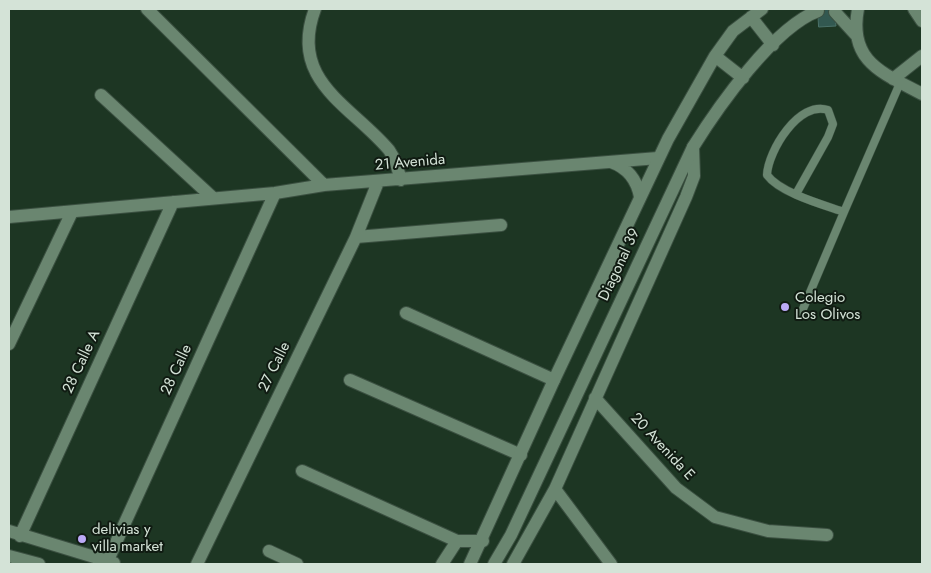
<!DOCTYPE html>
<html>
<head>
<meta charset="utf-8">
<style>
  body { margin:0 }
  #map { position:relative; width:931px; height:573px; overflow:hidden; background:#1d3623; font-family:Jost,sans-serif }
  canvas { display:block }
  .frame { position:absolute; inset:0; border:10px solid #d4e3d7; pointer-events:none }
</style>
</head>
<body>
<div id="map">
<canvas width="931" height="573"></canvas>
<div class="frame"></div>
</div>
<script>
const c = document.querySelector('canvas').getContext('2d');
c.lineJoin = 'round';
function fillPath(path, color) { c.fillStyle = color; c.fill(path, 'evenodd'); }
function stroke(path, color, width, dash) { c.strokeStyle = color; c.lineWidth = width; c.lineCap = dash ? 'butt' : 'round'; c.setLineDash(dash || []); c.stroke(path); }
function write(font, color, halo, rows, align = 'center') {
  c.font = font + ' Jost,sans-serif'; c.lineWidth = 4; c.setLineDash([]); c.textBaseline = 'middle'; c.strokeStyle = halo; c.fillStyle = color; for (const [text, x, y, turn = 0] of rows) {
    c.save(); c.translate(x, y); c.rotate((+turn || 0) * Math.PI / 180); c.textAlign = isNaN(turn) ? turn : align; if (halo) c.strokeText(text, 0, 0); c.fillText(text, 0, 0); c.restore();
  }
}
const building = new Path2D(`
  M818,9H834L836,26L819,27Z`);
fillPath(building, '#325850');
stroke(building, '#4b726a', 1);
const lane = new Path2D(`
  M796,194L828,137L833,124L828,110C799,100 768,151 767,175C780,193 824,205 844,212L900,83
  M800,316L844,212`);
const street = new Path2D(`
  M147,9L324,185
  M315,9C288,81 351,105 389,150L395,160L401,180
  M101,95L212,197
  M611,162C628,168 637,180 640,197
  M9,217L275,193L324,185L658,158
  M356,237L501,225
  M406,313L554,380
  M9,344L72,212
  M350,380L521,455
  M595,398L676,488L715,517L768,531L827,535
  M302,471L457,541H483
  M555,489L611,564
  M9,531L114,563
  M20,536L173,202
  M269,551L297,564
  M108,560L275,193
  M197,564L356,237L378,182
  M442,564L457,541
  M513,564L555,489L686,197L694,176L693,147`);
const secondary = new Path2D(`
  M858,9C848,62 883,73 922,94
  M914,9L922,21
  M835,12L856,35
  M751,17L773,45
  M715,56L743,78
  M893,79L922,56
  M9,556L39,564
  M470,564L554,380L668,139L715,56L733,31L762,9
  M494,564L511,535L693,147C718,107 774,27 818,11`);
stroke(lane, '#3b5041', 9);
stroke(street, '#3b5041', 14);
stroke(secondary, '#3b5041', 14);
stroke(lane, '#6a8670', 8);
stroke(street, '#6a8670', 12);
stroke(secondary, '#6a8670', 12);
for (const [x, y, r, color] of [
  [785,307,5,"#bbaaf6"],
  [82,539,5,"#bbaaf6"]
]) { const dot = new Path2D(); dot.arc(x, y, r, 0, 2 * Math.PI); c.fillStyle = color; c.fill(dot); stroke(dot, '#101b12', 2); }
write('15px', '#d4e3d7', '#101b12', [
  ["21 Avenida",410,163,-5],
  ["Diagonal 39",620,265,-65],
  ["28 Calle A",82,362,-65],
  ["27 Calle",275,367,-64],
  ["28 Calle",177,370,-65],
  ["20 Avenida E",662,447,47]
]);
write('15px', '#d4e3d7', '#101b12', [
  ["Colegio",795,298],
  ["Los Olivos",795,315],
  ["delivias y",92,530],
  ["villa market",92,547]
], 'left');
</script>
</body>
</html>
